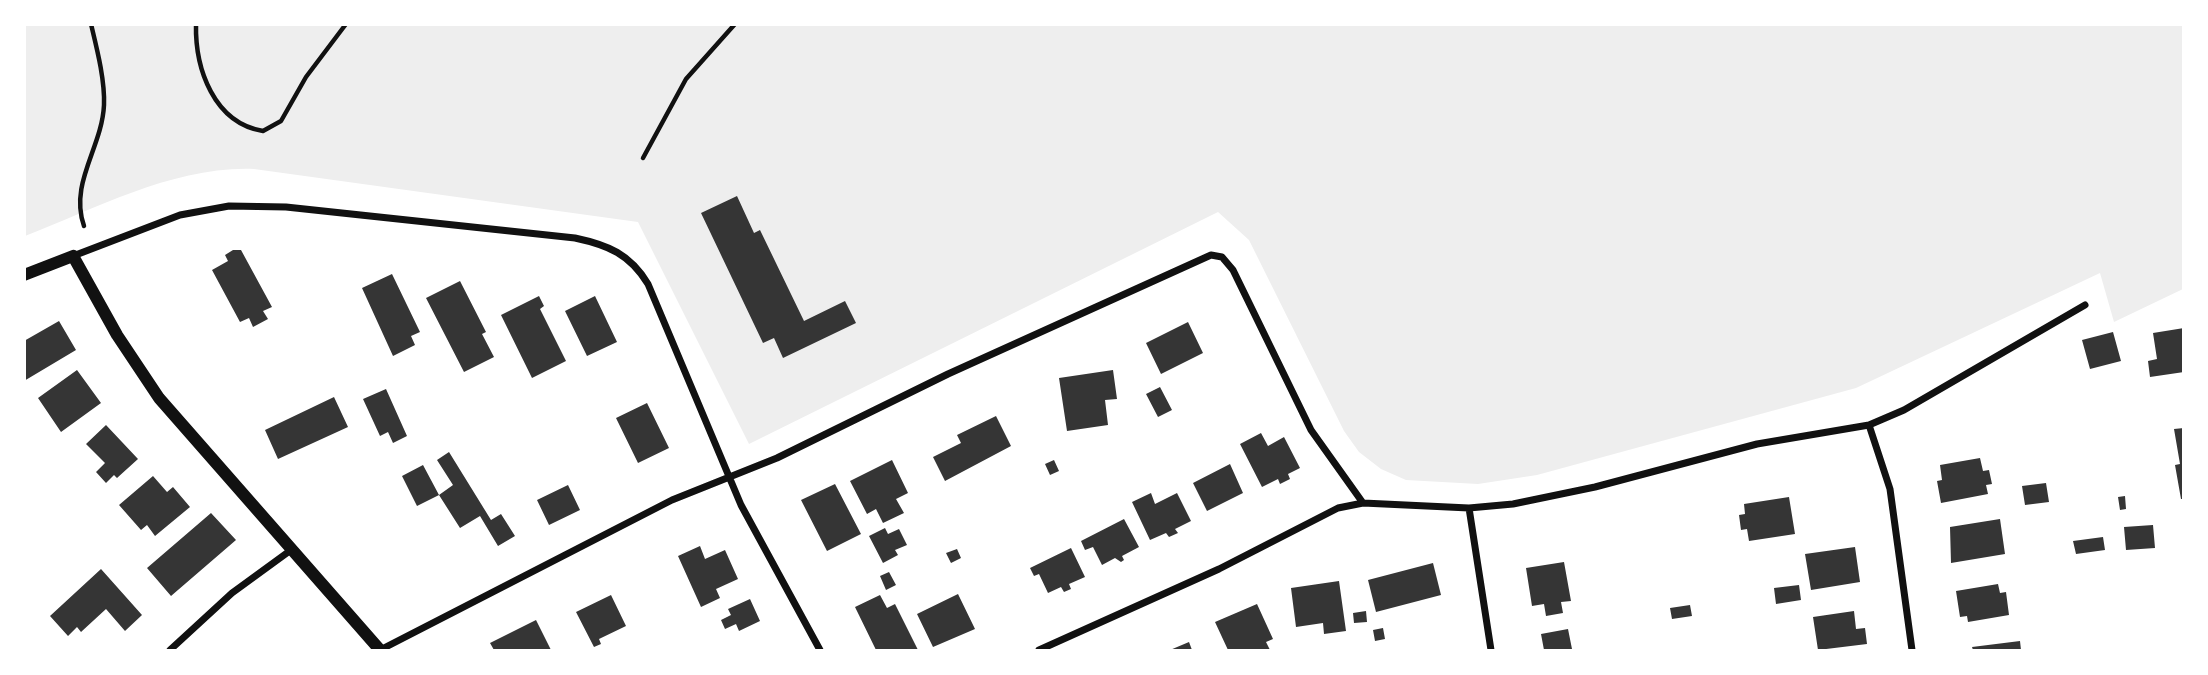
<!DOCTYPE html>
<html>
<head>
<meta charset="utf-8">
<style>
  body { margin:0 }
  #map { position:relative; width:2208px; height:675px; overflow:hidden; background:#fff; font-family:"Alegreya Sans",sans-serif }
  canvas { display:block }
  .frame { position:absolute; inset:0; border:26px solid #fff; pointer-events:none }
</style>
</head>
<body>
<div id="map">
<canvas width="2208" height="675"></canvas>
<div class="frame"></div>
</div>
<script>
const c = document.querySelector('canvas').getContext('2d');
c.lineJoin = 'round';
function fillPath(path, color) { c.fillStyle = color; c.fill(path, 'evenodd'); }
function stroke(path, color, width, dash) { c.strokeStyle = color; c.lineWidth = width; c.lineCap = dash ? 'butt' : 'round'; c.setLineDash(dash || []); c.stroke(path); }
fillPath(new Path2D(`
  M25,25H2183V289L2114,322L2100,273L1856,388L1537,475L1478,484L1406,480L1381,469L1359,452L1344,431L1249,240L1218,212L749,444L638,222L254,169C174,166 98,208 25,236Z`), '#eee');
fillPath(new Path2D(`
  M737,196L754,233L760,230L804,321L845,301L856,323L783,358L774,338L763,343L701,213Z
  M233,250H241L272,307L263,311L268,319L253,327L249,318L240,322L212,270L228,261L225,255Z
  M392,274L420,332L411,336L415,345L393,356L362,288Z
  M460,281L486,332L482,334L494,357L464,372L426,298Z
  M539,296L544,306L540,309L566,361L532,378L501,315Z
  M595,296L617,342L587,356L565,311Z
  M59,321L76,350L24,381V341Z
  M1188,322L1203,353L1161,374L1146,343Z
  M2184,328V372L2150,377L2148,361L2157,359L2153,333Z
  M2113,332L2121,361L2090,369L2082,340Z
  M77,370L101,403L61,432L38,398Z
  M1113,370L1117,399L1105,400L1108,425L1067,431L1059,378Z
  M1160,387L1172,410L1158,417L1146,394Z
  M386,389L407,436L393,443L388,432L380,436L363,399Z
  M334,397L348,427L278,459L265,430Z
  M647,403L669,448L638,463L616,418Z
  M996,416L1011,446L945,481L933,457L961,443L957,435Z
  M106,425L138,459L117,478L114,475L106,483L96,472L105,463L86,444Z
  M2184,428V499H2181L2175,465L2180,464L2174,429Z
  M1261,433L1268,446L1284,437L1300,468L1288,474L1290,479L1280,484L1278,479L1262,487L1240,444Z
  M449,452L491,520L501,514L515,536L498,546L480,516L460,528L439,495L453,485L437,460Z
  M1980,458L1983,471L1989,470L1992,484L1986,485L1988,494L1941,503L1937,481L1942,480L1940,465Z
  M892,460L908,493L896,499L904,513L883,523L876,509L867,514L850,481Z
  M1054,460L1059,471L1050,475L1045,464Z
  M1230,464L1243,493L1207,511L1193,483Z
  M423,465L439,495L417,506L402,476Z
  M153,476L167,492L173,487L190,507L155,536L147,525L141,530L119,505Z
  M2046,483L2049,502L2025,505L2022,486Z
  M835,484L861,534L827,551L801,500Z
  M568,485L580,510L549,525L537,500Z
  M1151,493L1155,504L1177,493L1191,521L1175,529L1178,533L1169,537L1166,533L1150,540L1132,502Z
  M2125,496L2126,509L2120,510L2118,497Z
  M1789,497L1795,534L1749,541L1747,529L1741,530L1739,515L1745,514L1744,504Z
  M211,513L236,540L171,596L147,568Z
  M1124,519L1139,547L1122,556L1124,560L1121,562L1115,558L1102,565L1093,547L1085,550L1081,541Z
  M2000,519L2005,554L1951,563L1950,527Z
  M2153,525L2155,548L2126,550L2124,527Z
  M885,528L888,534L899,529L907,545L895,550L898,555L883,563L869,536Z
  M2103,537L2105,550L2076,554L2073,541Z
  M700,546L705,559L725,550L738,579L716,589L720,598L701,607L678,556Z
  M1855,547L1860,582L1811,590L1805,554Z
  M1071,548L1085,577L1069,584L1071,589L1064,592L1061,587L1048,593L1039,574L1034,576L1030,568Z
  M957,549L961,558L951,563L946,553Z
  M1564,562L1571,601L1561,602L1563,613L1546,616L1544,604L1532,606L1526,568Z
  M1433,563L1441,595L1376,612L1368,580Z
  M101,569L142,615L125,631L106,609L81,632L77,627L68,636L50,616Z
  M889,572L896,585L886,590L880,576Z
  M1339,581L1346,631L1324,634L1323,623L1296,627L1291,588Z
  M1998,584L2000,593L2006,592L2009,615L1968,622L1967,616L1960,617L1956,591Z
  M1799,585L1801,600L1776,604L1774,588Z
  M958,594L975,629L933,647L917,614Z
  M611,595L626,626L599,639L601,644L594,647L576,612Z
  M880,595L887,608L895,604L918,650H876L855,607Z
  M750,599L760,621L739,631L736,624L725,629L721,620L731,615L728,609Z
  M1257,604L1273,639L1266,642L1270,650H1228L1215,622Z
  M1690,605L1692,616L1672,619L1670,608Z
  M1366,611L1367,622L1354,623L1353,613Z
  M1854,611L1856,629L1865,628L1867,644L1818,650L1813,617Z
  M536,620L551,650H494L490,643Z
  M1383,628L1385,639L1375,641L1373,630Z
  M1568,629L1572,649L1544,650L1541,634Z
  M2020,641L2021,650H1973L1972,647Z
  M1189,642L1192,650H1170Z`), '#353535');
stroke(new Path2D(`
  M196,24C195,69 214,123 263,131L281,121L306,77L346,24
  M643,158L686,79L735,24
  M84,226C69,183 102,148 104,105C105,80 97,49 91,24`), '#111', 4.5);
stroke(new Path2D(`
  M73,256L180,215L229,206L286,207L575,238C608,245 630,254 648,284L741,505L820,650
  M1869,425L1890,489L1912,650
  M1469,508L1491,650
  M170,650L232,593L291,550
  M380,650L672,500L777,458L948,374L1211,255L1222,257L1233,270L1311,430L1363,503
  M1039,650L1219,569L1338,508L1363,503L1469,508L1513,504L1595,487L1757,444L1869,425L1904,410L2085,305`), '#111', 7);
stroke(new Path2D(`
  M24,275L73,256L117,335L159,398L380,650`), '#111', 12);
</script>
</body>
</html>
